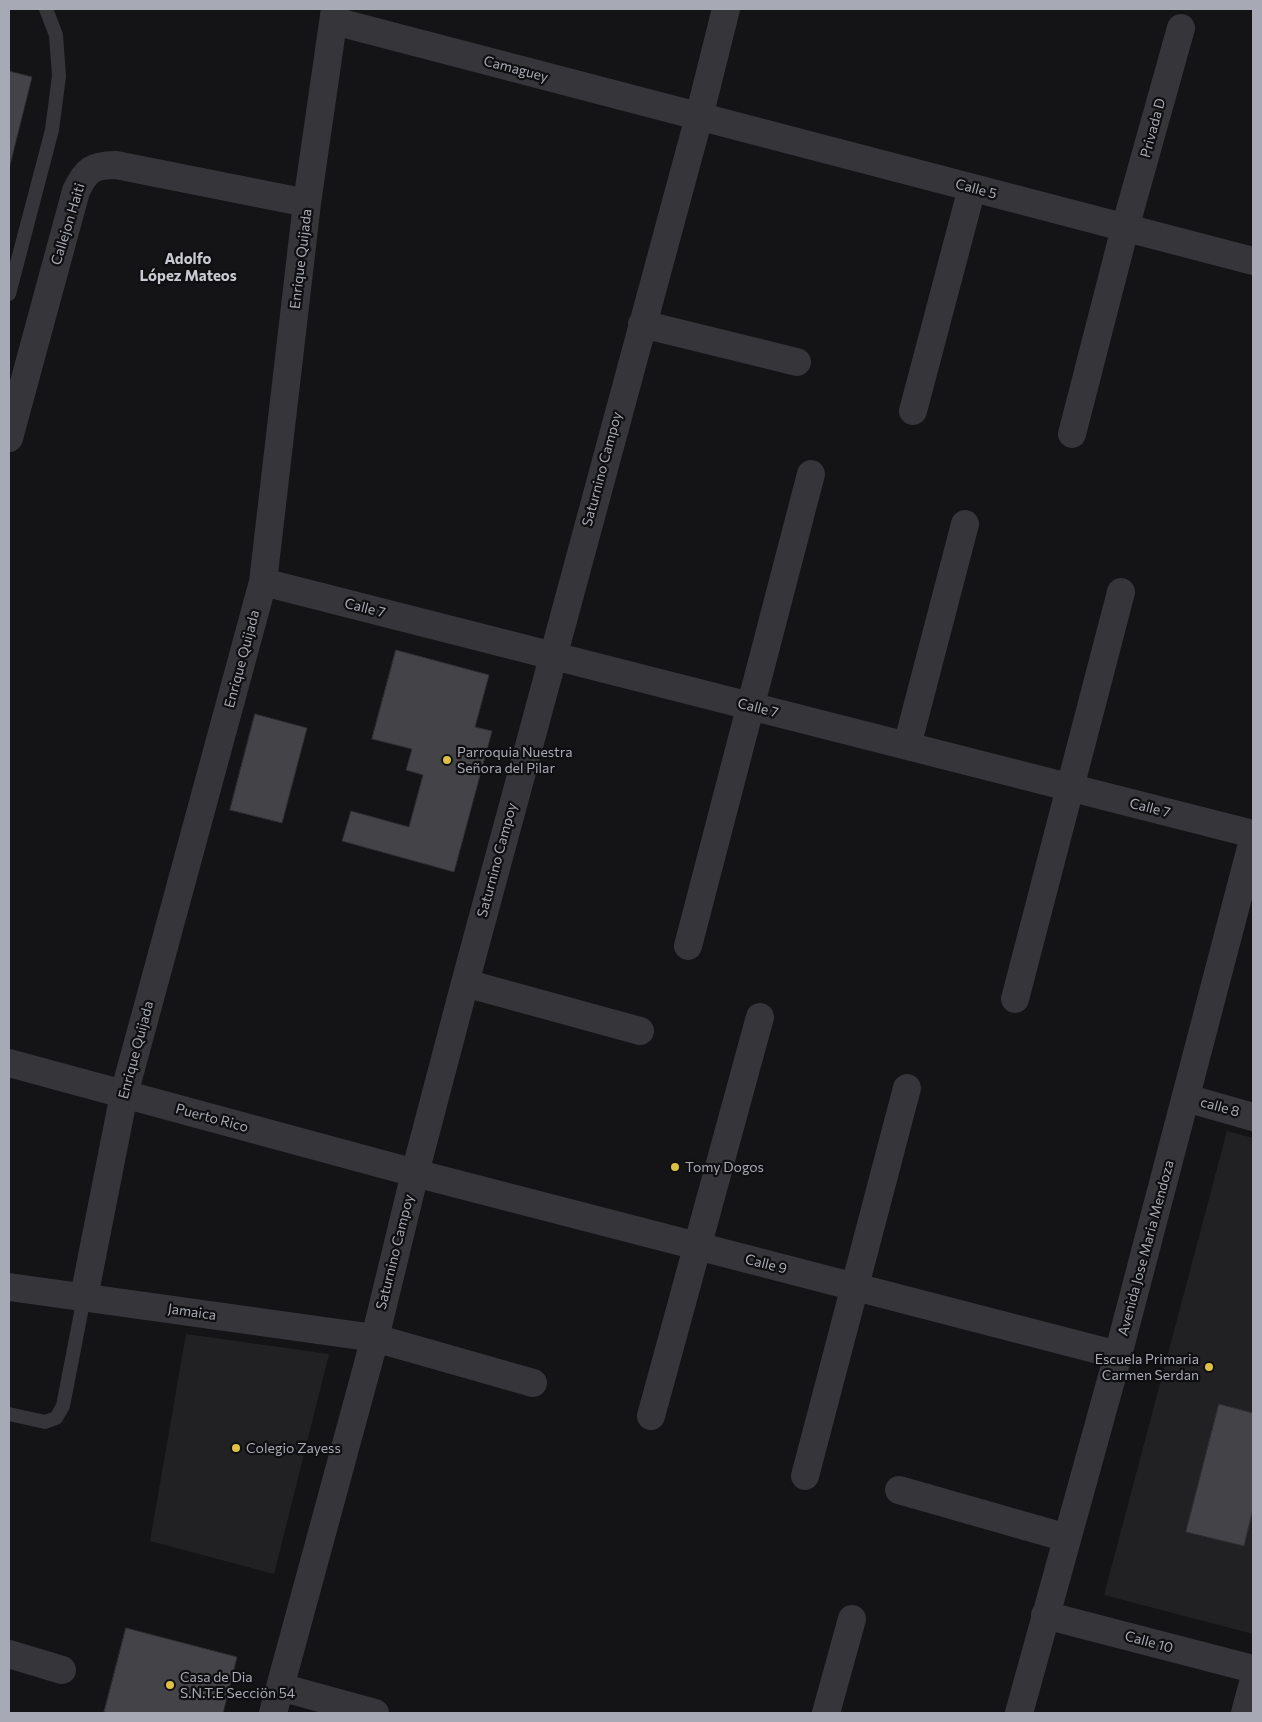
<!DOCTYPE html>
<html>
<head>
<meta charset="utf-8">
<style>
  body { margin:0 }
  #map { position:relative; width:1262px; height:1722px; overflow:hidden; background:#141416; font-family:Commissioner,sans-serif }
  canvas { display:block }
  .frame { position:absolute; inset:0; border:10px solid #a7a9b4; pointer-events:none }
</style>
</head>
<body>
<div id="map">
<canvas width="1262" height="1722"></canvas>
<div class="frame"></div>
</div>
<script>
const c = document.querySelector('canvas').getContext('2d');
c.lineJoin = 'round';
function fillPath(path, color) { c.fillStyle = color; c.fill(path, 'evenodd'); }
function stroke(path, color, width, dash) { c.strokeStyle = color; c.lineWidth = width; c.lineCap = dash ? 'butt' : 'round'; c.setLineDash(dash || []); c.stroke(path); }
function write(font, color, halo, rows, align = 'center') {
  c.font = font + ' Commissioner,sans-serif'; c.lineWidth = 4.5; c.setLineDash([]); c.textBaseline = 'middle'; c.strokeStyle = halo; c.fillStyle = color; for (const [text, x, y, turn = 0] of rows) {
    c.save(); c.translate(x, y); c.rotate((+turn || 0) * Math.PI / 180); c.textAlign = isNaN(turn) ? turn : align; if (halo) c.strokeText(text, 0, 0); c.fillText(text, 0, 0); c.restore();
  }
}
fillPath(new Path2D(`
  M1227,1131L1253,1138V1634L1104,1595Z
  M186,1334L329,1354L274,1574L150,1541Z`), '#212023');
const building = new Path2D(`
  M9,71L32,77L9,169Z
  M396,650L489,675L475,727L492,731L454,872L342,841L351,811L409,827L423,775L406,770L412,749L372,739Z
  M255,714L307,728L282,823L230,810Z
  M1219,1404L1253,1413V1509L1244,1546L1186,1532Z
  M126,1628L237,1657L223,1713H104Z`);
fillPath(building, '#444448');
stroke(building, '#2f2e31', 1);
stroke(new Path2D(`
  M9,294L52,130L59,76L56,35L46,9
  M9,1414L45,1422L56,1418L63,1406L84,1297`), '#36363a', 14);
stroke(new Path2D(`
  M334,21L1253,261
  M642,324L797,362
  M913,411L972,188
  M1072,434L1125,228L1181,28
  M9,438L76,191C86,170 92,165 116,165L307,203
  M263,582L1253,834
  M907,746L965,524
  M688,946L811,474
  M465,983L640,1031
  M1015,999L1121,592
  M9,1063L415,1173L1118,1355
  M1186,1098L1253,1117
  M9,1287L375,1338L533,1383
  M84,1297L124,1094L263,582L307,203L335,9
  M651,1416L760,1017
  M805,1476L907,1088
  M899,1490L1067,1538
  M1045,1615L1253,1669
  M9,1654L62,1670
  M280,1687L375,1713
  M273,1713L375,1338L415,1173L465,983L699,117L726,9
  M826,1713L852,1619
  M1245,1713L1253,1683`), '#36363a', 28);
stroke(new Path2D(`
  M1019,1713L1118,1355L1253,840`), '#36363a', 28);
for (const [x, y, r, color] of [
  [447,760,5,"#dec144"],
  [675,1167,5,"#dec144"],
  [1209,1367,5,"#dec144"],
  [236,1448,5,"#dec144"],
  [170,1685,5,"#dec144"]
]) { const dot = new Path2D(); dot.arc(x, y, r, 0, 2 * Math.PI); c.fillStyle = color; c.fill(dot); stroke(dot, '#0f0f11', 2); }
write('14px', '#a7a9b4', '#0f0f11', [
  ["Camaguey",516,69,15],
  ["Privada D",1153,128,-75],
  ["Calle 5",976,189,15],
  ["Callejon Haiti",68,224,-73],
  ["Enrique Quijada",301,259,-83],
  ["Saturnino Campoy",602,469,-75],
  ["Calle 7",365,608,14],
  ["Enrique Quijada",242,659,-75],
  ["Calle 7",758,708,14],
  ["Calle 7",1150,808,14],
  ["Saturnino Campoy",497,860,-75],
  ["Enrique Quijada",136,1050,-75],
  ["calle 8",1220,1107,15],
  ["Puerto Rico",212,1118,15],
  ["Avenida Jose Maria Mendoza",1146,1248,-75],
  ["Saturnino Campoy",395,1252,-76],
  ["Calle 9",766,1264,14],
  ["Jamaica",192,1312,8],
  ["Calle 10",1149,1642,15]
]);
write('14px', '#a7a9b4', '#0f0f11', [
  ["Parroquia Nuestra",457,752],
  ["Señora del Pilar",457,768],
  ["Tomy Dogos",685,1167],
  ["Escuela Primaria",1199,1359,"right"],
  ["Carmen Serdan",1199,1375,"right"],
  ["Colegio Zayess",246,1448],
  ["Casa de Dia",180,1677],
  ["S.N.T.E Secciön 54",180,1693]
], 'left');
write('bold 15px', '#c8c9d1', '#0f0f11', [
  ["Adolfo",188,259],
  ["López Mateos",188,276]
]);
</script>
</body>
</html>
